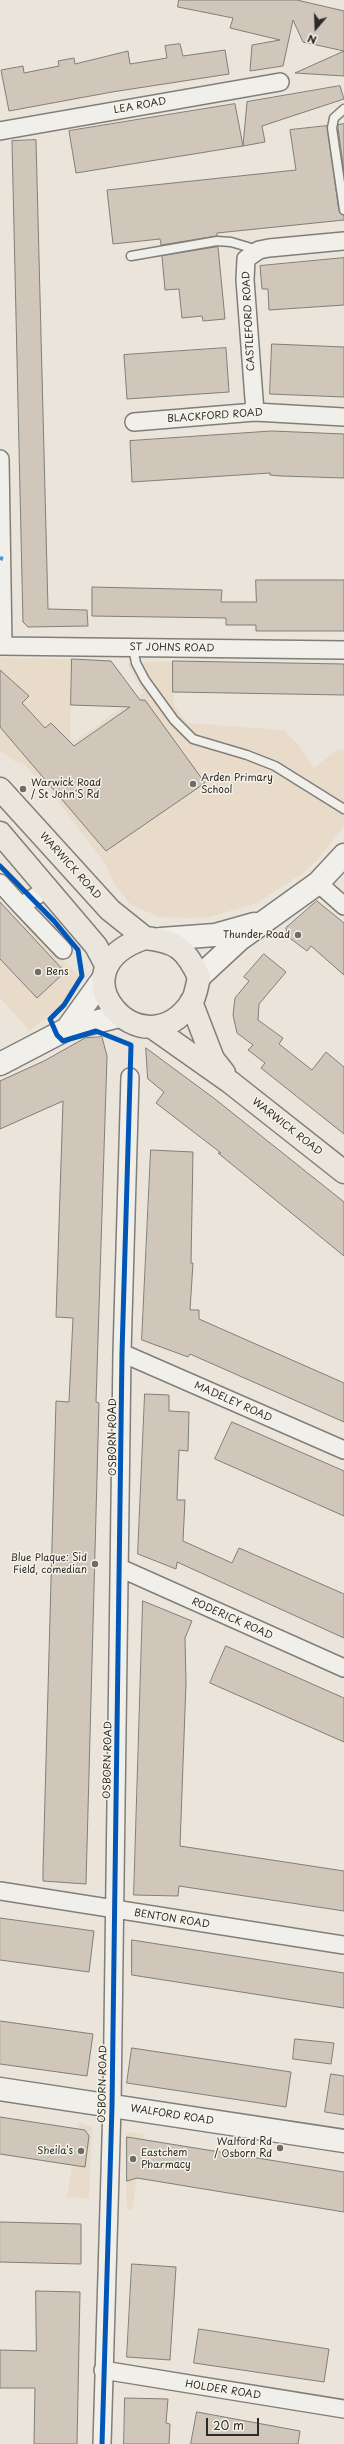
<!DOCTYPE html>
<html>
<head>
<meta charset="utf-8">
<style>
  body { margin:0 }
  #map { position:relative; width:344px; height:2444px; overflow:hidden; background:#eae4da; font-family:"Playpen Sans",sans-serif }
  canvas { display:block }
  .north { position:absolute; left:296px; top:8px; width:40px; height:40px; -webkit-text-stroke:3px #f7f3e8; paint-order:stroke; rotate:199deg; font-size:11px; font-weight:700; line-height:16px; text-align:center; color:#2b2b2b }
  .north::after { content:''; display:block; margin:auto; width:14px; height:18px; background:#2b2b2b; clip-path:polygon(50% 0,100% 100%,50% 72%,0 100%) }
  .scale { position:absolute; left:206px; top:2418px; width:53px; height:18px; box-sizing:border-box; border:2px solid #2b2b2b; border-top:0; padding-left:5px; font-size:12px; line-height:14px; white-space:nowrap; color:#2b2b2b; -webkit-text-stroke:3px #f7f3e8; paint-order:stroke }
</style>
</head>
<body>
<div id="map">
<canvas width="344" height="2444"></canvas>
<div class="north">N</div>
<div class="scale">20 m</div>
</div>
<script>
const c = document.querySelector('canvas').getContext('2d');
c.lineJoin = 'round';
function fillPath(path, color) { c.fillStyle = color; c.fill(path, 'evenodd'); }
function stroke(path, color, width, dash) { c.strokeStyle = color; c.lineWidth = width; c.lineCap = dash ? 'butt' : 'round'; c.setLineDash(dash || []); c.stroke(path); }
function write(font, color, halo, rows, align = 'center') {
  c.font = font + ' "Playpen Sans",sans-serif'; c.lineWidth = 3; c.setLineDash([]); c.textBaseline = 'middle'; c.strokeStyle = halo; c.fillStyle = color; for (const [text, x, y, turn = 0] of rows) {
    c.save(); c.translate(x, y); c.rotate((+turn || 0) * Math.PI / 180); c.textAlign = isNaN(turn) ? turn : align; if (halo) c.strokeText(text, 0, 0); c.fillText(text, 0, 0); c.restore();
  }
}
fillPath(new Path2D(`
  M0,658L72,659L70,740L75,741L143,693L127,663L173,661L174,706L188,723L284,730L299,746L314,768L337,750L344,749V826L321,856L303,873L257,903L210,917L186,918L160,917L131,905L114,883L105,863L57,800L24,764L14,761L0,750Z
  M26,925L79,976L62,1004L30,1031L0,998V950Z
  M79,2122L92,2127L89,2199L67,2197Z
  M125,2132L144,2134L132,2210L127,2209Z`), '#e9dbca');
const building = new Path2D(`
  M179,0H297L344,11V76L295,73L344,51L303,42L293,20L283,66L250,71L252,45L280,40L230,28L233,18L178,7Z
  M180,44L183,56L225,50L229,74L112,92L9,111L1,70L23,66L24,73L59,66L58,61L74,58L75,64L128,51L130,64L167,58L165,46Z
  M340,86L344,99L262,126L265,142L243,146L247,102Z
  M235,104L243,146L76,173L69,131Z
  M344,124V172L338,128V125Z
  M327,126L339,211L344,215V220L217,233V236L161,245L160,239L113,244L107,190L296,170L290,130Z
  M36,140L48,609L87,610L88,626L28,627L23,622L12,141Z
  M218,247L225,319L203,321L202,316L182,318L179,289L165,290L162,256Z
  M344,258V305L269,310L268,289H262L260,266Z
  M272,344L344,347V397L270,394Z
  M226,348L229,392L127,399L124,355Z
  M272,431L344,434V478L281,476L270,475V473L132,482L130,441Z
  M256,580H344V631H256V625H226V618L92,616V587L222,590L221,602H256Z
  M72,659L111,661L140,700H145L205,783L106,851L0,727V670L29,696L22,703L45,728L51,723L74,746L130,707L71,705Z
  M173,661L344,664V695L173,692Z
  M317,901L344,923V975L311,946L307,951L287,936L286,928Z
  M0,902L65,972L37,998L0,959Z
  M264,954L286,972L259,1004L258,1020L283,1038L279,1044L312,1070L326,1052L344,1067V1134L261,1068L265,1063L248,1050L253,1045L237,1033L233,1015L235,998L249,981L244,977Z
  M102,1037L107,1056L96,1402L99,1403L86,1884L43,1881V1870L56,1401L69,1402L73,1318L56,1317L63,1101L0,1129V1081L44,1061L85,1038Z
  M146,1048L215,1099L344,1202V1256L218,1153H221L156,1103L164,1092L148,1079Z
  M151,1150L193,1152L191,1263H193L190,1310H199V1319L344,1383V1422L190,1354L188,1357L142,1340Z
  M145,1394L169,1395V1411L189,1412L188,1451L179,1450L177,1500H185L183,1541L232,1563L239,1548L344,1594V1638L177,1562L176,1569L138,1554Z
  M232,1422L344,1471V1516L215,1459Z
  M143,1601L192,1621L185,1638L186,1683L180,1846L344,1871V1911L179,1886L178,1896L134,1895Z
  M226,1646L344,1698V1742L210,1683Z
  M0,1918L94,1931L89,1972L0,1960Z
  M132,1940L344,1973V2008L132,1975Z
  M0,2021L93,2034L87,2076L0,2064Z
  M295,2039L334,2043L331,2064L293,2059Z
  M132,2048L291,2072L286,2107L127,2083Z
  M331,2074L344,2076V2115L325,2112Z
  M0,2117L85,2130L89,2136L85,2167L0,2154Z
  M127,2137L344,2172V2212L137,2178L127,2181Z
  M0,2222L81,2224V2264L0,2262Z
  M132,2264L176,2267L170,2360L127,2357Z
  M36,2291L80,2292L77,2444H34L35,2388H0V2350L36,2351Z
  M199,2329L329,2349L324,2382L194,2363Z
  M125,2398L168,2399L166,2423L170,2424L169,2444H124Z
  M197,2412L300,2431L298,2444H191Z`);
fillPath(building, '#d0c6ba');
stroke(building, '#817e7a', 1);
const lane = new Path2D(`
  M344,109L334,118L332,128L344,210
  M131,256L217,241L231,242L258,250
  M133,648L136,663L145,680L174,720L193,739L247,755L275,766L344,809`);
const street = new Path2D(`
  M0,131L280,82
  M255,412L245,280L246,259L259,250L269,248L344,241
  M134,422L255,412L344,417
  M0,459L3,646
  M0,646L344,650
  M0,883L21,906L48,888
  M318,883L344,906
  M21,906L63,950
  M122,1353L344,1450
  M120,1568L344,1668
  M0,1891L344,1945
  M103,2370L344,2409
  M102,2444L112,2106L122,1353L130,1077`);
const secondary = new Path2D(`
  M161,939L215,935L254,924
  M199,977L240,939L318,883L344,855
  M67,1029L103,979
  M0,1064L67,1029L119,1016
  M0,2089L344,2141`);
const highway = new Path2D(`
  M0,789L110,910L145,938
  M0,833L96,946L106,965
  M145,938C176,941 186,949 199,977C197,985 196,996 191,1003C143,1073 49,970 145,938Z
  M191,1002L213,1059L224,1073
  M152,1027L230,1082L344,1172`);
stroke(lane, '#817e7a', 11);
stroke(street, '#817e7a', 20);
stroke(secondary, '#817e7a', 25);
stroke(highway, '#817e7a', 25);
stroke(lane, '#f1efea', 8);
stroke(street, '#f1efea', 17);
stroke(secondary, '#f1efea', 22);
stroke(highway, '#eae6dd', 22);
stroke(new Path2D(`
  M0,558L3,559`), '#3d9ce1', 4, [8, 4]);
stroke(new Path2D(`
  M0,866L54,921L78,950L82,976L64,1005L50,1019L57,1035L63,1041L96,1031L131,1045L122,1353L112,2106L102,2444`), '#0057b8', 5);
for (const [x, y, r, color] of [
  [193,784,4,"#6e6c68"],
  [23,789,4,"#6e6c68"],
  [298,935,4,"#6e6c68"],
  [38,972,4,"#6e6c68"],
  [95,1564,4,"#6e6c68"],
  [280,2148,4,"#6e6c68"],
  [81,2151,4,"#6e6c68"],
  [133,2159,4,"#6e6c68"]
]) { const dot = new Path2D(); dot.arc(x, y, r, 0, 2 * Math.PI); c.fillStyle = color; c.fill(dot); stroke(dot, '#f7f3e8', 1.5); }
write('10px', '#2b2b2b', '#f7f3e8', [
  ["LEA ROAD",140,106,-10],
  ["CASTLEFORD ROAD",249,321,-93],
  ["BLACKFORD ROAD",215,416,-4],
  ["ST JOHNS ROAD",172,648,1],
  ["WARWICK ROAD",70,866,48],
  ["WARWICK ROAD",287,1127,38],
  ["MADELEY ROAD",233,1402,24],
  ["OSBORN ROAD",113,1437,-90],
  ["RODERICK ROAD",232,1619,24],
  ["OSBORN ROAD",108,1760,-89],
  ["BENTON ROAD",172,1919,9],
  ["OSBORN ROAD",103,2084,-89],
  ["WALFORD ROAD",172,2115,9],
  ["HOLDER ROAD",223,2390,9]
]);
write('10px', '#2b2b2b', '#f7f3e8', [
  ["Arden Primary",201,778],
  ["School",201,790],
  ["Warwick Road",31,783],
  ["/ St John'S Rd",31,795],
  ["Thunder Road",290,935,"right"],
  ["Bens",46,972],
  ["Blue Plaque: Sid",87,1558,"right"],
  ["Field, comedian",87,1570,"right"],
  ["Walford Rd",272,2142,"right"],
  ["/ Osborn Rd",272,2154,"right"],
  ["Sheila's",73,2151,"right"],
  ["Eastchem",141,2153],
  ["Pharmacy",141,2165]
], 'left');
</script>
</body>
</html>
